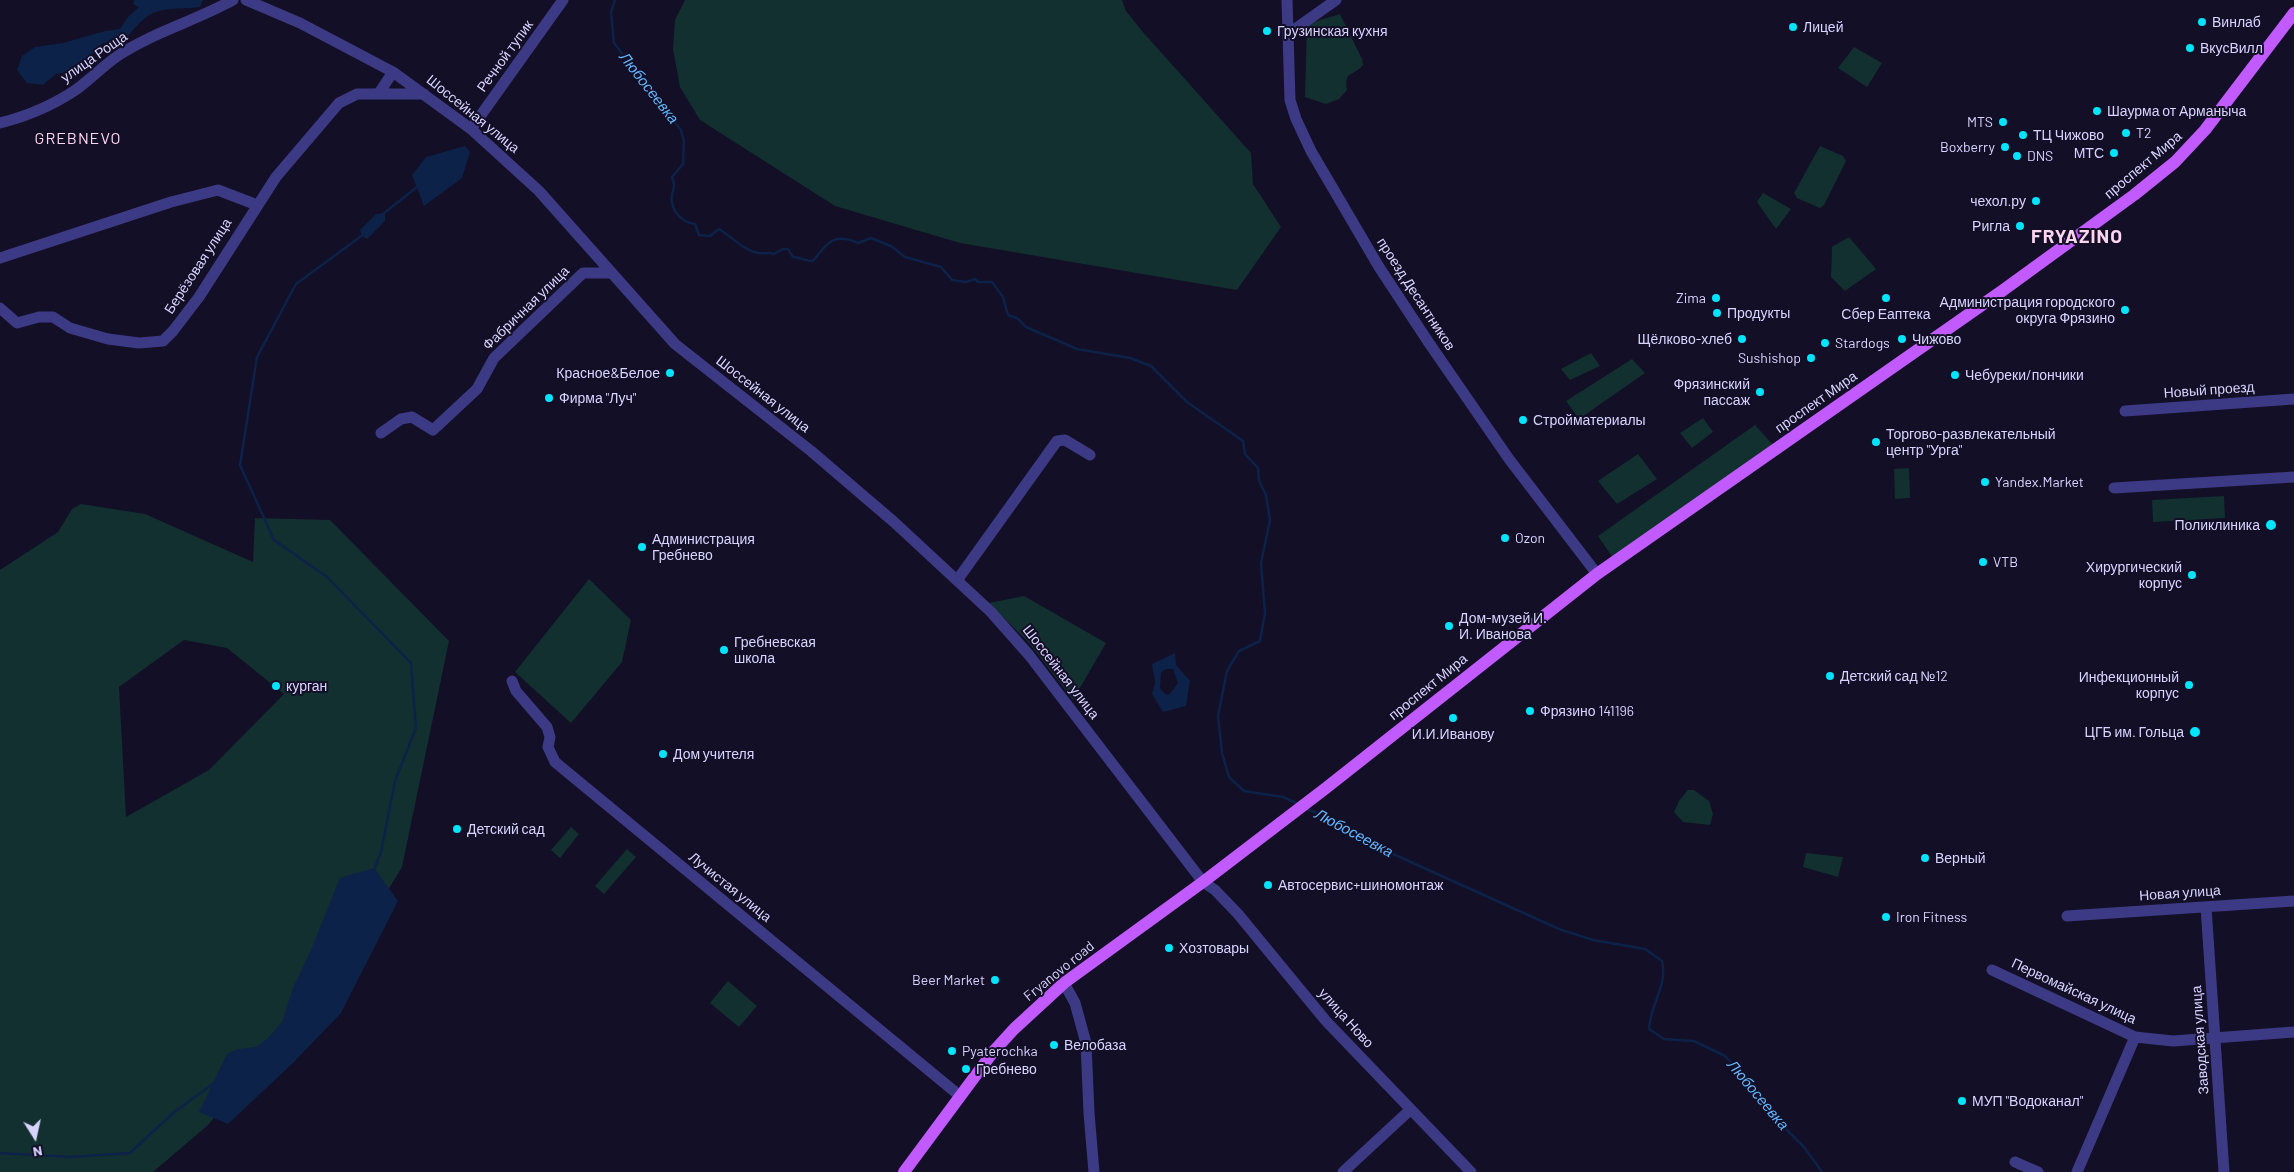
<!DOCTYPE html>
<html>
<head>
<meta charset="utf-8">
<style>
  body { margin:0 }
  #map { position:relative; width:2294px; height:1172px; overflow:hidden; background:#130f26; font-family:Barlow,sans-serif }
  canvas { display:block }
  .north { position:absolute; left:10px; top:1112px; width:50px; height:50px; -webkit-text-stroke:4px #130f26; paint-order:stroke; rotate:170deg; font-size:14px; font-weight:700; line-height:20px; text-align:center; color:#d9d4ff }
  .north::after { content:''; display:block; margin:auto; width:18px; height:22px; background:#d9d4ff; clip-path:polygon(50% 0,100% 100%,50% 72%,0 100%) }
</style>
</head>
<body>
<div id="map">
<canvas width="2294" height="1172"></canvas>
<div class="north">N</div>
</div>
<script>
const c = document.querySelector('canvas').getContext('2d');
c.lineJoin = 'round';
function fillPath(path, color) { c.fillStyle = color; c.fill(path, 'evenodd'); }
function stroke(path, color, width, dash) { c.strokeStyle = color; c.lineWidth = width; c.lineCap = dash ? 'butt' : 'round'; c.setLineDash(dash || []); c.stroke(path); }
function write(font, color, halo, rows, align = 'center') {
  c.font = font + ' Barlow,sans-serif'; c.lineWidth = 4; c.setLineDash([]); c.textBaseline = 'middle'; c.strokeStyle = halo; c.fillStyle = color; for (const [text, x, y, turn = 0] of rows) {
    c.save(); c.translate(x, y); c.rotate((+turn || 0) * Math.PI / 180); c.textAlign = isNaN(turn) ? turn : align; if (halo) c.strokeText(text, 0, 0); c.fillText(text, 0, 0); c.restore();
  }
}
fillPath(new Path2D(`
  M685,0H1122L1126,11L1142,31L1251,153L1253,184L1281,227L1237,290L960,243L835,206L700,120L680,87L673,49L675,20Z
  M1340,14L1362,59L1363,65C1353,77 1344,70 1347,90L1339,99L1326,104L1305,97L1307,24Z
  M1854,47L1882,63L1867,87L1838,68Z
  M1820,146L1843,156L1846,161L1824,205L1820,208L1797,198L1794,193Z
  M1763,193L1791,209L1776,229L1757,202Z
  M1849,237L1876,269L1845,291L1831,277L1832,247Z
  M1591,353L1600,366L1570,380L1561,369Z
  M1632,359L1645,373L1579,419L1566,401Z
  M1703,418L1713,432L1692,448L1680,433Z
  M1755,425L1774,446L1613,558L1598,536Z
  M1638,454L1657,479L1617,504L1598,481Z
  M1909,468L1910,498L1895,499L1894,469Z
  M2224,496L2225,518L2153,522L2152,500Z
  M81,504L145,514L253,562L255,518L330,520L449,641L402,867L353,948L208,1125L153,1172H0V570L58,532L72,509ZM184,640L227,648L284,694L209,770L126,817L119,687Z
  M589,579L631,620L622,662L571,723L515,672Z
  M1024,596L1106,643L1073,700L1029,643L989,603Z
  M1688,790H1694L1709,801L1713,814L1710,825L1683,822L1674,812L1679,801Z
  M571,827L579,834L560,858L551,850Z
  M627,849L636,857L604,894L595,886Z
  M1806,853L1843,857L1838,877L1803,867Z
  M728,981L757,1006L739,1027L710,1003Z`), '#12302f');
fillPath(new Path2D(`
  M134,0H203L200,7C158,11 153,4 125,40L103,43L77,70L56,74L43,85L27,83L17,70L22,56L35,47L63,43L105,31L120,29L128,17L139,7L133,4Z
  M465,146L470,152L462,178L424,206L412,175L426,157Z
  M385,213V221L367,239L362,236L360,230L376,214Z
  M1175,653L1176,665L1190,681L1186,706L1163,712L1152,694L1155,683L1152,664ZM1166,669H1173L1178,683L1169,695L1165,694L1160,688L1161,673Z
  M374,868L398,901L341,1013L293,1063L228,1124L199,1112L227,1054L238,1049L256,1047L268,1038L282,1022L293,988L311,950L340,878Z`), '#0c2248');
stroke(new Path2D(`
  M615,0L611,12L614,43L681,130L684,141L683,164L672,177C676,188 673,186 672,196C670,210 681,222 695,224L699,235L710,236L719,229C732,237 743,250 758,253C763,254 769,252 774,254L783,249H788L793,257C800,257 807,262 813,261C827,243 834,232 858,243L871,238L891,246L905,257L941,267L952,280L966,282L975,279L978,282H992L1003,297L1008,315L1017,318L1026,327L1077,349L1130,358L1151,366L1187,402L1243,441L1245,454L1258,468L1259,481L1266,495L1270,520L1261,563L1265,613L1260,641L1239,651L1227,671L1218,716L1222,753L1229,777L1244,791L1283,797L1298,804
  M383,214L417,187
  M364,234L296,284L257,357L240,465L274,540L327,577L411,663L416,728L395,781L381,852L374,870
  M1307,809L1343,824L1382,849L1559,929L1593,940L1645,949L1662,961C1668,984 1650,1006 1649,1029L1664,1039L1694,1041L1725,1056L1740,1072L1763,1106L1804,1147L1822,1172
  M0,1153L71,1157L130,1153L173,1113L217,1081`), '#0c2248', 2.5);
stroke(new Path2D(`
  M246,0L300,23L393,72L471,129L539,191L675,344L811,451L894,522L991,612L1029,655L1203,882L1215,890L1238,914L1326,1021L1471,1172
  M1287,0L1290,100L1296,119L1311,151L1379,267L1429,343L1509,459L1597,574
  M1288,34L1336,0
  M379,93L393,72
  M0,123C28,116 52,106 77,89C91,79 104,65 119,55C154,32 195,21 233,0
  M471,129L563,0
  M0,258L171,202L218,190L257,205
  M0,308L17,323L39,317H53L70,328L108,339L139,343L163,341L173,331L199,297L276,177L339,103L357,94H424
  M2125,411L2294,399
  M381,433L401,419L412,417L433,430L477,389L494,358L583,273H611
  M2114,488L2294,477
  M958,579L1057,441L1065,440L1090,455
  M512,681L516,691L547,727L550,737L548,747L555,762L960,1096
  M2206,907L2224,1172
  M2067,916L2294,901
  M1992,970L2135,1037L2173,1041L2294,1032
  M1064,983L1075,1003L1086,1043L1089,1113L1094,1172
  M2015,1162L2038,1172
  M1343,1172L1410,1110
  M2077,1172L2135,1037`), '#3d3a85', 11);
stroke(new Path2D(`
  M904,1172L993,1052L1014,1029L1064,983L1203,882L1326,788L1597,574L2002,291L2134,195L2175,162L2205,130L2294,13`), '#c25bff', 12);
for (const [x, y, r, color] of [
  [2202,22,5,"#00e5ff"],
  [1793,27,5,"#00e5ff"],
  [1267,31,5,"#00e5ff"],
  [2190,48,5,"#00e5ff"],
  [2097,111,5,"#00e5ff"],
  [2003,122,5,"#00e5ff"],
  [2126,133,5,"#00e5ff"],
  [2023,135,5,"#00e5ff"],
  [2005,147,5,"#00e5ff"],
  [2114,153,5,"#00e5ff"],
  [2017,156,5,"#00e5ff"],
  [2036,201,5,"#00e5ff"],
  [2020,226,5,"#00e5ff"],
  [1716,298,5,"#00e5ff"],
  [1886,298,5,"#00e5ff"],
  [2125,310,5,"#00e5ff"],
  [1717,313,5,"#00e5ff"],
  [1742,339,5,"#00e5ff"],
  [1902,339,5,"#00e5ff"],
  [1825,343,5,"#00e5ff"],
  [1811,358,5,"#00e5ff"],
  [670,373,5,"#00e5ff"],
  [1955,375,5,"#00e5ff"],
  [1760,392,5,"#00e5ff"],
  [549,398,5,"#00e5ff"],
  [1523,420,5,"#00e5ff"],
  [1876,442,5,"#00e5ff"],
  [1985,482,5,"#00e5ff"],
  [2271,525,6,"#00e5ff"],
  [1505,538,5,"#00e5ff"],
  [642,547,5,"#00e5ff"],
  [1983,562,5,"#00e5ff"],
  [2192,575,5,"#00e5ff"],
  [1449,626,5,"#00e5ff"],
  [724,650,5,"#00e5ff"],
  [1830,676,5,"#00e5ff"],
  [2189,685,5,"#00e5ff"],
  [276,686,5,"#00e5ff"],
  [1530,711,5,"#00e5ff"],
  [1453,718,5,"#00e5ff"],
  [2195,732,6,"#00e5ff"],
  [663,754,5,"#00e5ff"],
  [457,829,5,"#00e5ff"],
  [1925,858,5,"#00e5ff"],
  [1268,885,5,"#00e5ff"],
  [1886,917,5,"#00e5ff"],
  [1169,948,5,"#00e5ff"],
  [995,980,5,"#00e5ff"],
  [1054,1045,5,"#00e5ff"],
  [952,1051,5,"#00e5ff"],
  [966,1069,5,"#00e5ff"],
  [1962,1101,5,"#00e5ff"]
]) { const dot = new Path2D(); dot.arc(x, y, r, 0, 2 * Math.PI); c.fillStyle = color; c.fill(dot); stroke(dot, '#130f26', 2); }
write('14px', '#d9d4ff', '#130f26', [
  ["Винлаб",2212,22],
  ["Лицей",1803,27],
  ["Грузинская кухня",1277,31],
  ["ВкусВилл",2200,48],
  ["Шаурма от Арманыча",2107,111],
  ["MTS",1993,122,"right"],
  ["T2",2136,133],
  ["ТЦ Чижово",2033,135],
  ["Boxberry",1995,147,"right"],
  ["МТС",2104,153,"right"],
  ["DNS",2027,156],
  ["чехол.ру",2026,201,"right"],
  ["Ригла",2010,226,"right"],
  ["Zima",1706,298,"right"],
  ["Администрация городского",2115,302,"right"],
  ["округа Фрязино",2115,318,"right"],
  ["Продукты",1727,313],
  ["Сбер Еаптека",1886,314,"center"],
  ["Щёлково-хлеб",1732,339,"right"],
  ["Чижово",1912,339],
  ["Stardogs",1835,343],
  ["Sushishop",1801,358,"right"],
  ["Красное&Белое",660,373,"right"],
  ["Чебуреки/пончики",1965,375],
  ["Фрязинский",1750,384,"right"],
  ["пассаж",1750,400,"right"],
  ["Фирма \"Луч\"",559,398],
  ["Стройматериалы",1533,420],
  ["Торгово-развлекательный",1886,434],
  ["центр \"Урга\"",1886,450],
  ["Yandex.Market",1995,482],
  ["Поликлиника",2260,525,"right"],
  ["Ozon",1515,538],
  ["Администрация",652,539],
  ["Гребнево",652,555],
  ["VTB",1993,562],
  ["Хирургический",2182,567,"right"],
  ["корпус",2182,583,"right"],
  ["Дом-музей И.",1459,618],
  ["И. Иванова",1459,634],
  ["Гребневская",734,642],
  ["школа",734,658],
  ["Детский сад №12",1840,676],
  ["Инфекционный",2179,677,"right"],
  ["корпус",2179,693,"right"],
  ["курган",286,686],
  ["Фрязино 141196",1540,711],
  ["ЦГБ им. Гольца",2184,732,"right"],
  ["И.И.Иванову",1453,734,"center"],
  ["Дом учителя",673,754],
  ["Детский сад",467,829],
  ["Верный",1935,858],
  ["Автосервис+шиномонтаж",1278,885],
  ["Iron Fitness",1896,917],
  ["Хозтовары",1179,948],
  ["Beer Market",985,980,"right"],
  ["Велобаза",1064,1045],
  ["Pyaterochka",962,1051],
  ["Гребнево",976,1069],
  ["МУП \"Водоканал\"",1972,1101]
], 'left');
write('14px', '#d9d4ff', '#130f26', [
  ["Речной тупик",505,56,-54],
  ["улица Роща",94,57,-35],
  ["Шоссейная улица",473,114,39],
  ["проспект Мира",2143,165,-40],
  ["Берёзовая улица",198,266,-57],
  ["проезд Десантников",1416,294,57],
  ["Фабричная улица",526,308,-44],
  ["Новый проезд",2209,390,-4],
  ["Шоссейная улица",763,394,38],
  ["проспект Мира",1816,402,-35],
  ["Шоссейная улица",1061,672,52],
  ["проспект Мира",1428,687,-39],
  ["Лучистая улица",730,887,39],
  ["Новая улица",2180,893,-4],
  ["Fryanovo road",1059,971,-39],
  ["Первомайская улица",2074,991,25],
  ["улица Ново",1346,1018,48],
  ["Заводская улица",2200,1040,-94]
]);
write('italic 15px', '#62b6ff', '#130f26', [
  ["Любосеевка",649,88,52],
  ["Любосеевка",1354,833,28],
  ["Любосеевка",1758,1095,50]
]);
c.letterSpacing = '1px';
write('16px', '#ffd6f0', '#130f26', [
  ["GREBNEVO",78,139]
]);
c.letterSpacing = '0px';
c.letterSpacing = '1px';
write('bold 19px', '#ffd6f0', '#130f26', [
  ["FRYAZINO",2077,237]
]);
c.letterSpacing = '0px';
</script>
</body>
</html>
